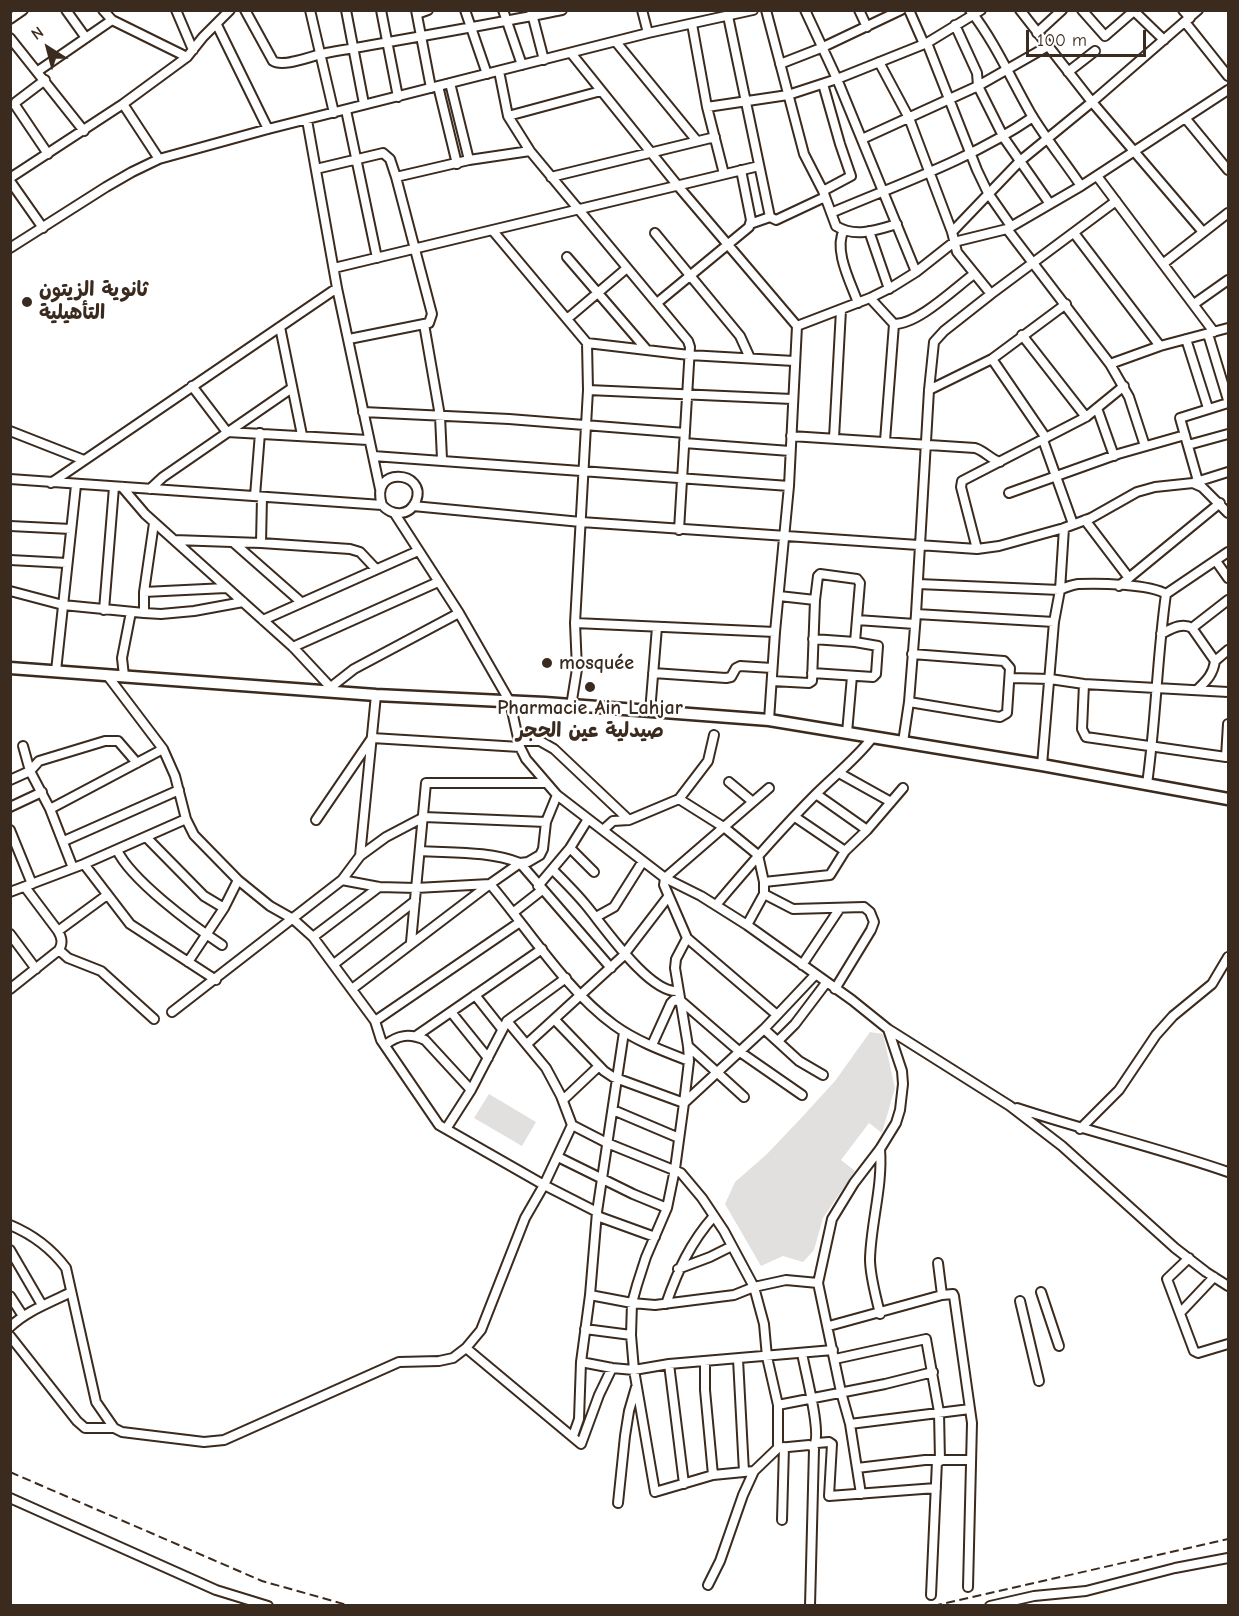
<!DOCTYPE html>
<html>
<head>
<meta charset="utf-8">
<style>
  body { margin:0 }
  #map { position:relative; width:1239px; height:1616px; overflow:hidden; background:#fff; font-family:"Comic Neue",sans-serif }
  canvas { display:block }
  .frame { position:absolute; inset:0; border:12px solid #3b2a1e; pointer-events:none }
  .north { position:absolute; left:18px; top:18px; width:60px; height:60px; -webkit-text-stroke:4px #fff; paint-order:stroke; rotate:324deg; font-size:16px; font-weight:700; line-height:24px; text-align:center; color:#3b2a1e }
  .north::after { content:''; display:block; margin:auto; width:21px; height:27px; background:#3b2a1e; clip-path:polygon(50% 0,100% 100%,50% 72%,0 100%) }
  .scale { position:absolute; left:1026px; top:30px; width:120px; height:27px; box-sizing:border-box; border:3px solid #3b2a1e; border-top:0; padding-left:8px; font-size:18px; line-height:21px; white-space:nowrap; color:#3b2a1e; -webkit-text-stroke:4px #fff; paint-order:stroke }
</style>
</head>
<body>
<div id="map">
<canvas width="1239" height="1616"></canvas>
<div class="frame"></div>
<div class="north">N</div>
<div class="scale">100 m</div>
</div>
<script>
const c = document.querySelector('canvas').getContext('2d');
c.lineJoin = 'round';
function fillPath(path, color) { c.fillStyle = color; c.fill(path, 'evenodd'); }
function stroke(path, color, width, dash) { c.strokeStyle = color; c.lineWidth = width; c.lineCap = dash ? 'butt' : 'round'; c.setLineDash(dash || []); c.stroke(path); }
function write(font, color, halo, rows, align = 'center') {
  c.font = font + ' "Comic Neue","Playpen Sans Arabic",sans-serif'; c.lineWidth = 5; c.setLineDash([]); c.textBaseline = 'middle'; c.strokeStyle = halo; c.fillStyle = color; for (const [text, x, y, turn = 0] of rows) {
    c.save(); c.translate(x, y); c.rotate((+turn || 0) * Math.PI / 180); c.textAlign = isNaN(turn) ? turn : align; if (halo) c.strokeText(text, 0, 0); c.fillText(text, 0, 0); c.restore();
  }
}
fillPath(new Path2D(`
  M870,1032L883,1034L895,1088L882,1133L869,1123L841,1160L855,1171L823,1218L814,1250L803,1262L783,1256L761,1266L725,1204L735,1182L767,1154L803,1116L835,1081Z
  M489,1094L536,1122L522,1146L474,1118Z`), '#e2e0de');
const minor = new Path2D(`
  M66,10L86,38
  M103,10L112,20L187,57
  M176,10L193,50
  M245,10L273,61C284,68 313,55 326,53C405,39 483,26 562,10
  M310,10L334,113
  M346,10L364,104
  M381,10L398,97
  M416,10L431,88
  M465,10L487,74
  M503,10L522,65
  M531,10L544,60
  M642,10L648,33
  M766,10L804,154L823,191L836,226C855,238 877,230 897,224
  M805,10L837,79L916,272
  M859,10L867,27
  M909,10L924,44
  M970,10C995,42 1011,79 1031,114C1046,139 1065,162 1081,186
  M1020,10L1092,102L1203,232
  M1082,10L1105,36L1135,10
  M1133,10L1164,40
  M1183,10L1190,18
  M417,14L428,10
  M728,16L770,217L776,220L825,197
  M10,19L23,10
  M1185,22L1228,76
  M692,24L707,107L724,174
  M217,25L268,129
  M955,25L977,73L978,86L1004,138L1050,204
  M1037,33L1062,10
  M10,38L84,131
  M616,42L697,141
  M927,43L977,170L988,193L1011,226
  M571,53L678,186L797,326L789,486L775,632L769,720
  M879,62L909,118L952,232L957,252L991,294
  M780,64L821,48L901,10
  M38,71L112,20
  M499,71L508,116L530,151L688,341L690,347L679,530
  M1068,72L1095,51
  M45,80L16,102L15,105L48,154
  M450,83L469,160
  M438,86L457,164
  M123,104L159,159
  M707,107L788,95L837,79L927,43L981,10
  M346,110L377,258
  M508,116L601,91
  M1186,119L1228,170
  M307,120L337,288L380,489
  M862,139L978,86L1048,46
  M316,169L383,153L390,159L396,177L432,314L429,323L349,339
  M1097,176L1214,332
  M396,177L469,160L530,151
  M551,177L715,137
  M10,178L123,104L187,57L203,37L230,10
  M10,181L43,228
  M823,191L851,176L840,144L823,84
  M831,213C899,184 972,159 1033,117
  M750,224L770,217
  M1007,229L1110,364L1129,397L1145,446
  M844,230C833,250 851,283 858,303
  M493,231L587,343L588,390L575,623L577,669L571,706
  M869,231L889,289
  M952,232L1020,161L1092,102L1198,10
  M655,233L740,336L750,358
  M1074,233L1160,346
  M10,248L106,187L132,172L159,159L268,129L648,33L753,10
  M567,257L647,350
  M1164,263L1228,213
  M334,268L759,166
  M870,298L894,324L885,441
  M657,303L749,227L751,220L741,170
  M1194,304L1228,280
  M567,319L627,268
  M424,324L440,416L442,459
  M894,324C917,325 955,288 974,274
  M797,326L870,298L892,287L916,272L954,242L1007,229L1081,186L1228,90
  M280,327L302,435
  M1208,334L1228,400
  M1022,335L1086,417
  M1186,339L1208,408
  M587,343L689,355L794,361
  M992,359L1046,438
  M1110,364L1160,346L1228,328
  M192,386L227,432L368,440
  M588,390L792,399
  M929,390L992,359L1066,304
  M1097,408L1114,456
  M363,412L509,419L685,433
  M10,431L84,460
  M791,436L975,448C985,451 990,459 1000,462
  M834,438L841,310
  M1043,440L1073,524
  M684,443L790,451
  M1188,445L1228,434
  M373,456L789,486
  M10,479L382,505C392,516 409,517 416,501C428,471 369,465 382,505
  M1198,481L1180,418L1228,403
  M51,483L337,288
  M1193,483L1202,487L1228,513
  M122,487L145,514L293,647L335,692
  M150,489L163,477L292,388
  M1009,493L1118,454L1185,435
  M255,496L260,433
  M413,506L581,522L977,549L999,546L1064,528L1091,518L1137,492L1155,487L1193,483L1228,472
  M395,514L459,613L510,702L520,747L526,759L557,795L665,878L701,896L747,925L852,1000L888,1029L1010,1106L1062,1146L1175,1248L1206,1272L1228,1286
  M1085,520L1129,578
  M10,526L71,529
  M174,540L261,543L350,549L360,552L376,569
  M234,543L301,602
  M261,543L262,497
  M977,549L961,487L962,481L1086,417L1124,386
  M10,560L67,563
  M1216,561L1228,578
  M918,584L1060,590C1066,587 1071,585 1078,584C1098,583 1150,584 1166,594
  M1119,586L1220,503
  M10,591L63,605L144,613L161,614L194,611L243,602
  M144,592L226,588
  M104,610L114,487
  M144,613V592L154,523
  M916,614L1054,622
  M263,620L418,551
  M857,620L915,624
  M575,623L775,632
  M1192,628L1228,600
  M1161,634C1171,629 1182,622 1192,628L1215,661C1213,675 1206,681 1197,690
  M813,639L855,642L860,583L857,579L820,574L818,576L815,600
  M293,647L438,582
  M1215,661L1228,650
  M56,671L76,485
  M653,673L726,678L731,677L736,668L740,666L772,668
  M812,673L873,677L876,674L878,646L855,642
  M107,675L163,749L175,776L186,819L194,835L238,880L270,906L293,919L313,937L375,1021L381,1040L439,1125L544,1185L597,1212
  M124,676L122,658L131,612
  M1011,678L1050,679L1084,684L1228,692
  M772,681L809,683L812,681L815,600L779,596
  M1084,684L1082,729L1086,737L1226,757L1228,755
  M331,687L354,669L459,613
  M909,702L1000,717L1007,713L1010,668L1004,661L912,654
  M650,712L657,627
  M847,733L852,676
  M519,741H540L554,749L629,820
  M903,742L909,702L916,614L929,390L934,342L944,331L991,294L1116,201
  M23,746L30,771L50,809L73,868
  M1226,757L1228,724
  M1042,765L1054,622L1060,590L1064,528
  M839,773L891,802
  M10,780L30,771L39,761L105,741H118L137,763
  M729,782L753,802
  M1147,784C1156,721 1157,657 1166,594L1228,552
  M769,788L665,878L664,885L687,938L777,1015
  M816,794L867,830
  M679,799L708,761L714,735
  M10,807L42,792
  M50,809L163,749
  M795,817L845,851
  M316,820L372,738L520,747
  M10,830L32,884
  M603,830L613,821L629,820L679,799L725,828L758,855L764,882V894L747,925
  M146,837L204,896L224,908
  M64,841L179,790
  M570,848L594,872
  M117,850C131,880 192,925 222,945
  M420,851C453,853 489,851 520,863L611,968
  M360,856L376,695
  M84,864L130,924L216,980
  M553,870C564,881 575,892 585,904C603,925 649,994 678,991
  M342,880L379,887L416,888L490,884C528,929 566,990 614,1025C636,1041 663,1051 689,1061
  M764,882L830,875L845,851L867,830L903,788
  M538,886L570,848L588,819
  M10,892L84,864L186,819
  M764,894L793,909L864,907L870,912L874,922L871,930L835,989
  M716,905C748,867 781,829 816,794C835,775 856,759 872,738
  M514,912L542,890
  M596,917L614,907L643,861
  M58,931L107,895
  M10,934L36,969
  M313,937L379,887
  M687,938L676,959L675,968L688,1046L689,1061L684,1103L675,1169L667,1208L646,1257L637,1285L632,1303L631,1335L634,1370L655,1492L713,1475L754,1471
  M411,942L426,783H546
  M59,950L68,958L101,971L154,1019
  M188,962L224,908L238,880
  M334,964L415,901
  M802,965L840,908
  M10,989L59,950C63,943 62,938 58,931L25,887
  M352,989L490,884L520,863L528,862L540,855L543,849L546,822L557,795
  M475,995L502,1029
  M172,1012L342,880L360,856L386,837L424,817L546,822
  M451,1012L488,1058
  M555,1020L604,1071L613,1077L684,1103L764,1029L815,975
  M375,1021L520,922
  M507,1021L546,1068L561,1096L572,1125L607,1143L681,1173L702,1198L724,1231L754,1287L764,1324L767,1357L778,1405V1448
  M764,1029L799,1061L823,1075
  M416,1036L542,949
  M778,1041L795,1024L826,983
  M527,1044L622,957L668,897
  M385,1045C398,1035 409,1033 425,1040L471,1090
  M652,1045L671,1003L674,1000L681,1001L740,1052L802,1095
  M688,1046L744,1097
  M563,1100L599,1066
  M1017,1108C1087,1131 1159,1148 1228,1172
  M613,1110L679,1138
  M446,1129L471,1090L507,1021L566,978
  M1080,1129L1119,1090L1156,1035L1173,1016L1212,984L1228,957
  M558,1157L633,1194L667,1208
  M597,1216L655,1237
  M10,1225C34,1235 51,1248 66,1268L96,1402L114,1428L122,1432L204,1442L224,1440L399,1362L439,1361L453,1358L466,1348L481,1330L525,1218L544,1185L572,1125
  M10,1250L42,1305
  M1189,1258L1167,1279L1194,1351L1198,1353L1228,1344
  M938,1263L942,1295
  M678,1269L710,1257L732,1246
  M1041,1292L1059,1346
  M590,1295L632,1303L655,1305L734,1295L754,1287L786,1280L818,1283
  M10,1296L23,1316
  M1020,1301L1039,1381
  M666,1304C678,1270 690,1243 714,1216
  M1180,1313L1214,1277
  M880,1314C876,1296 870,1277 870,1259C871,1222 883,1186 880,1149
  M829,1326L942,1295L953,1294L954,1296L972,1423L968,1587
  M10,1327C28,1310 50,1303 71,1292
  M585,1329L631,1335
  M10,1336L77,1421L85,1428H114
  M466,1348L581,1444L599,1395L612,1368
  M802,1353C805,1371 822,1433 814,1445
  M738,1359L744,1472
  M835,1359L926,1339L939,1412L940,1461
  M705,1361V1390L713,1475
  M581,1362L612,1368L634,1370L669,1364L833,1350
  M669,1364L684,1484
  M778,1405L885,1384L933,1372
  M850,1424L970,1409
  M573,1436L579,1419L581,1362L590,1295L597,1212L624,1032
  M817,1443L829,1442L832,1444L829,1496L936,1488
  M857,1468L925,1460H971
  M861,1494L850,1424L841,1392L818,1283L832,1219L854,1183L880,1149L896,1123L900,1110L903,1084L902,1071L888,1029
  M10,1498L216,1590L268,1606
  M618,1503L625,1436L629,1411L636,1387
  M782,1520L784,1447
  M708,1585L720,1561L743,1495L754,1471L778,1448L809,1445L813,1447L814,1449L810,1606
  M931,1595L937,1461
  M990,1606L1034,1596L1086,1591L1175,1568L1228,1558`);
const secondary = new Path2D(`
  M10,668L376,695L545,703L769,720L1042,765L1228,799`);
stroke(minor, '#3b2a1e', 12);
stroke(secondary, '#3b2a1e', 15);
stroke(minor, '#fff', 8);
stroke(secondary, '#fff', 10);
stroke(new Path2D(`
  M10,1472L262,1581L351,1606
  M933,1606L1228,1539`), '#3b2a1e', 2, [9, 4.5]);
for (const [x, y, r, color] of [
  [27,302,6,"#3b2a1e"],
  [547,663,6,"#3b2a1e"],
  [590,687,6,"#3b2a1e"]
]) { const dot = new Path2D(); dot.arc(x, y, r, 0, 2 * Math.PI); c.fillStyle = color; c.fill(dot); stroke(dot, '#fff', 2); }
write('bold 20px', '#3b2a1e', '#fff', [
  ["ثانوية الزيتون",39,290],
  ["التأهيلية",39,313],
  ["mosquée",559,663],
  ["Pharmacie Ain Lahjar",590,708,"center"],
  ["صيدلية عين الحجر",590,731,"center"]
], 'left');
</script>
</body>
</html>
